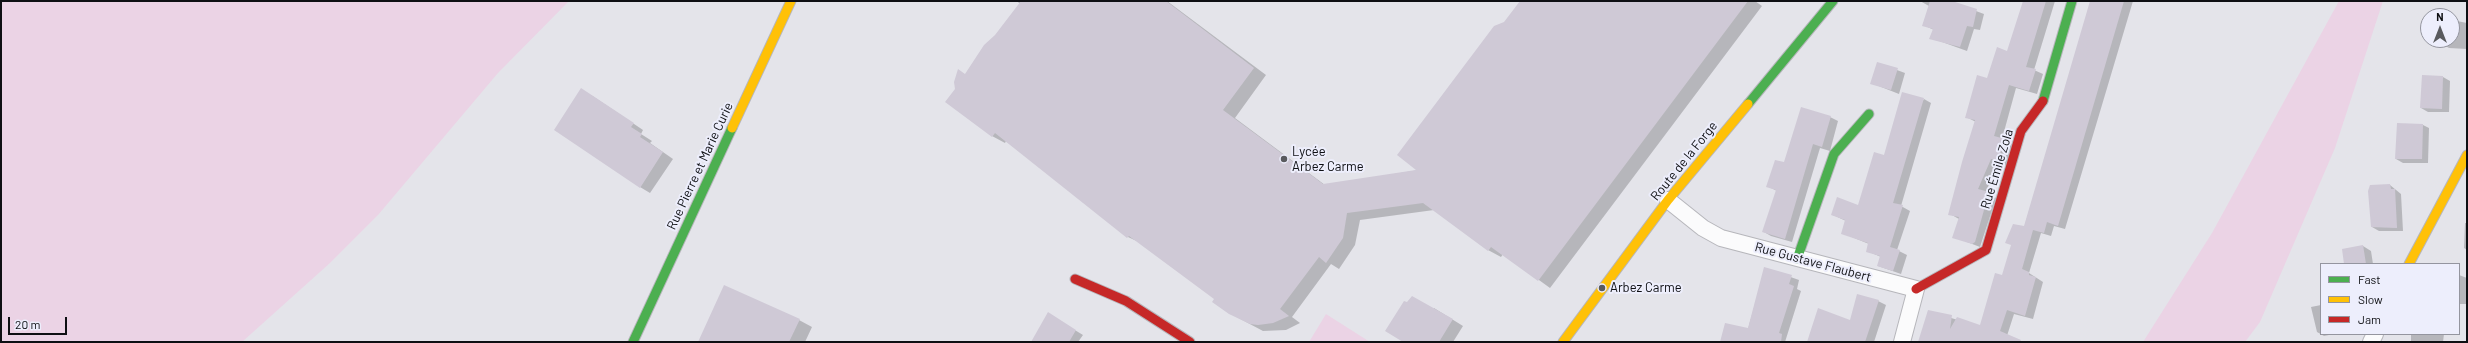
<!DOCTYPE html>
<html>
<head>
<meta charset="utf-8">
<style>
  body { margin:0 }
  #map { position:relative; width:2468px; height:343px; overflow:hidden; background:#e4e4ea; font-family:Barlow,sans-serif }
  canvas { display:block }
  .frame { position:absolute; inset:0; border:2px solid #0e0f13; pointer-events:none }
  .legend { position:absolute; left:2320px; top:263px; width:140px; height:72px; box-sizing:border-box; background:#edeefc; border:1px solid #94959f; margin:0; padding:5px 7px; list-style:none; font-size:12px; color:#0e0f13 }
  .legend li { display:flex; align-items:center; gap:8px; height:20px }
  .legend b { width:20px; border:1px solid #94959f }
  .north { position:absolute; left:2420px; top:8px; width:40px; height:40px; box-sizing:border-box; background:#edeefc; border:1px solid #94959f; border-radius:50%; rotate:0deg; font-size:11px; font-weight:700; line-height:16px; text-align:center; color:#0e0f13 }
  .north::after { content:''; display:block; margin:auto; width:14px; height:18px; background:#595a5e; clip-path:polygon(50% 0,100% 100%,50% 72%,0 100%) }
  .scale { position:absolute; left:8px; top:317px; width:59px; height:18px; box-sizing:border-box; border:2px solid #0e0f13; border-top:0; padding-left:5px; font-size:12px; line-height:14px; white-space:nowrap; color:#0e0f13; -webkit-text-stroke:3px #edeefc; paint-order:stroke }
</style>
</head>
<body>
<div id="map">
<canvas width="2468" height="343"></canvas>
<div class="frame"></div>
<ul class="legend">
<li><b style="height:5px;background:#4caf50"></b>Fast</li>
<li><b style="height:5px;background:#ffc107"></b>Slow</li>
<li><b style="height:5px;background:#c62828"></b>Jam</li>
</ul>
<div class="north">N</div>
<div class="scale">20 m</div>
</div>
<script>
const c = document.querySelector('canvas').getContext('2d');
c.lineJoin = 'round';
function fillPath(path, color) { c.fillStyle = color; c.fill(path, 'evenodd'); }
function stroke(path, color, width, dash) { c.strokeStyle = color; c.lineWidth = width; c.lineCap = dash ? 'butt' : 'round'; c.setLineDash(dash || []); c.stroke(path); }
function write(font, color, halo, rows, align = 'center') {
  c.font = font + ' Barlow,sans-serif'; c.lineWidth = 4; c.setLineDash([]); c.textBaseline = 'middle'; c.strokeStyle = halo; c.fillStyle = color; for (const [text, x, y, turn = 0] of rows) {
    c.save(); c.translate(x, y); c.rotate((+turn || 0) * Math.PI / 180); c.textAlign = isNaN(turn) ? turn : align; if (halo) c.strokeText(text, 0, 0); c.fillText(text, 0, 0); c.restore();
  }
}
fillPath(new Path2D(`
  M1,1H569L498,73L378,215L330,263L242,342H1Z
  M2339,1H2383L2335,148L2260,322L2245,342H2143L2212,233Z
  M1326,314L1370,342H1309Z`), '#ebd3e5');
fillPath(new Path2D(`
  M1017,1H1167L1266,75L1235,118L1325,185L1419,170L1505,22L1522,1H1755L1762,6L1550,288L1503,254L1501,257L1488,250L1434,210L1360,220L1355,245L1339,269L1331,264L1292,317L1300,323L1286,330L1263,331L1229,313L1216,299L1141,243L1128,237L1006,141L1005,143L992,136L966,75L1020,4Z
  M1920,1H1949L1984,14L1980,30L1974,29L1967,51L1931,38L1934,30L1923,25L1929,6Z
  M2024,1H2055L2034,70L2043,74L2037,94L2016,88L2002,139L2012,144L2006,165L1998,162L1986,192L1996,198L1980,247L1954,237L1959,219L1950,214L1976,122L1966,117L1988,80L2008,52Z
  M2091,1H2133L2065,229L2054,226L2051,236L2041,233L2029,273L2043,282L2033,319L2014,314L2005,342H1924L1928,311L1981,327L2024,228Z
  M2452,20L2467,23V49L2449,48L2442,44V40H2452Z
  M1878,63L1905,73L1899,94L1871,83Z
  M2443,77L2450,81L2449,112H2428L2421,108Z
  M591,95L643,130L641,134L652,141L650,143L673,159L650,193L640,187Z
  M1924,99L1931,103L1901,206L1910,211L1897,250L1907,255L1901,274L1878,266L1881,257L1867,251L1869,244L1842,233L1846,221L1833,215L1859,206L1884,156Z
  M1830,117L1838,121L1830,151L1820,148L1792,242L1771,236L1764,232L1777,191L1767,186L1785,163Z
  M2423,125L2429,128L2428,163H2403L2396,159Z
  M2390,185L2401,194L2403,231H2379L2372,227L2371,186Z
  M2465,223H2467V250L2464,248Z
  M2363,246L2371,251L2373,264H2345Z
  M1765,268L1799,280L1797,289L1801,291L1785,342L1774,339L1773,342H1721L1748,329Z
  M2459,275L2467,278V304H2459Z
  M1878,301L1886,305L1874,342H1820Z
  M1408,304L1433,310L1434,308L1463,326L1453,342H1405Z
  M2321,305V334H2334L2324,336L2317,332L2311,307Z
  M1055,318L1083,335L1078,342H1031Z
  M799,320L812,327L805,342H699Z
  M2411,334H2444L2443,342H2411Z`), '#0003');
fillPath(new Path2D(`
  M1021,1H1166L1254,68L1223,110L1323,184L1416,170L1397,155L1494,26L1504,22L1520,1H1748L1538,281L1491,247L1488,251L1423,203L1347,213L1343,238L1326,263L1319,257L1280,309L1289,316L1273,323L1258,325L1250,324L1229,314L1212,302L1214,299L1129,236L1127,238L995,133L992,137L945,102L955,89L954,82L958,69L965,74L984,45L995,35Z
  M1930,1H1952L1977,9L1973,27L1967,26L1960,47L1929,39L1933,29L1922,26Z
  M2023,1H2046L2026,67L2036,69L2029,91L2009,85L1994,136L2005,139L1998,161L1991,159L1978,189L1989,192L1975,242L1972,244L1952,238L1959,217L1948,215L1962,162L1975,120L1965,118L1977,75L1987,78L1997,47L2007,51Z
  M2090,1H2124L2058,226L2047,222L2044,233L2033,230L2022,269L2029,272V275L2036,277L2025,316L2007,310L2000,331L2021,340L2020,342H1918L1928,310L1952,315L1950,329L1957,317L1980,325L1995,273L2002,275L2011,245L2005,243L2013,224L2024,226Z
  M1877,62L1898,68L1891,90L1870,84Z
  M2422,75L2443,76L2442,109L2420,108Z
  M581,88L634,123L631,127L642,134L640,137L663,152L640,188L554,130Z
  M1902,92L1924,98L1893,203L1903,205L1890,247L1900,250L1893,271L1877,266L1880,256L1866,252L1868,243L1841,234L1845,220L1831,215L1837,197L1858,205L1874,152L1884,155Z
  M1801,107L1831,116L1822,147L1813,144L1785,239L1762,232L1776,190L1766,187L1775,160L1784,162Z
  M2397,123L2423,124L2422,159H2395Z
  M2390,184L2391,189H2395L2397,228L2371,227L2368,191L2370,185Z
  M2363,245L2366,264H2344L2342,249Z
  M1764,267L1792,275L1789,284L1794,286L1779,333L1782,334L1781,342H1720L1725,323L1748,328Z
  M724,285L800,319L789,342H698Z
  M1857,294L1879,300L1865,342H1807L1818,308L1850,320Z
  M1412,296L1453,319L1439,342H1403L1385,331L1404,301L1407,302Z
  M1048,312L1076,330L1069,342H1031Z`), '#cfc9d6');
const street = new Path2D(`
  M1668,200L1703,228L1721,238L1916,289L1902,342
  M2371,342L2375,334`);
const fast = new Path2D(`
  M2043,101L2072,1
  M1748,104L1833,1
  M1797,259L1834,154L1869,114
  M633,342L732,128`);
const slow = new Path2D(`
  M732,128L791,1
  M2409,264L2467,155
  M1563,342L1668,200L1748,104`);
const jam = new Path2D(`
  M1075,279L1126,301L1190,342
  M1916,289L1986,250L2021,131L2043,101`);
stroke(street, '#b6b6bb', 18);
stroke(fast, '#b6b6bb', 11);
stroke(slow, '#b6b6bb', 11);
stroke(jam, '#b6b6bb', 11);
stroke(street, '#fbfbfc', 16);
stroke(fast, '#4caf50', 9);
stroke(slow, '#ffc107', 9);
stroke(jam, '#c62828', 9);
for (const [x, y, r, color] of [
  [1284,159,4,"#595a5e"],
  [1602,288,4,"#595a5e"]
]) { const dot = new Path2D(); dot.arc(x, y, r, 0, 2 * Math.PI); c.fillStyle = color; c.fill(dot); stroke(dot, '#edeefc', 1.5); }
write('13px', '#0e0f13', '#edeefc', [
  ["Lycée",1292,152],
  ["Arbez Carme",1292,167],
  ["Arbez Carme",1610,288]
], 'left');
write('13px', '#0e0f13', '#edeefc', [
  ["Route de la Forge",1684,161,-51],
  ["Rue Pierre et Marie Curie",700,166,-65],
  ["Rue Émile Zola",1997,169,-73],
  ["Rue Gustave Flaubert",1813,262,15]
]);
</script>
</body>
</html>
